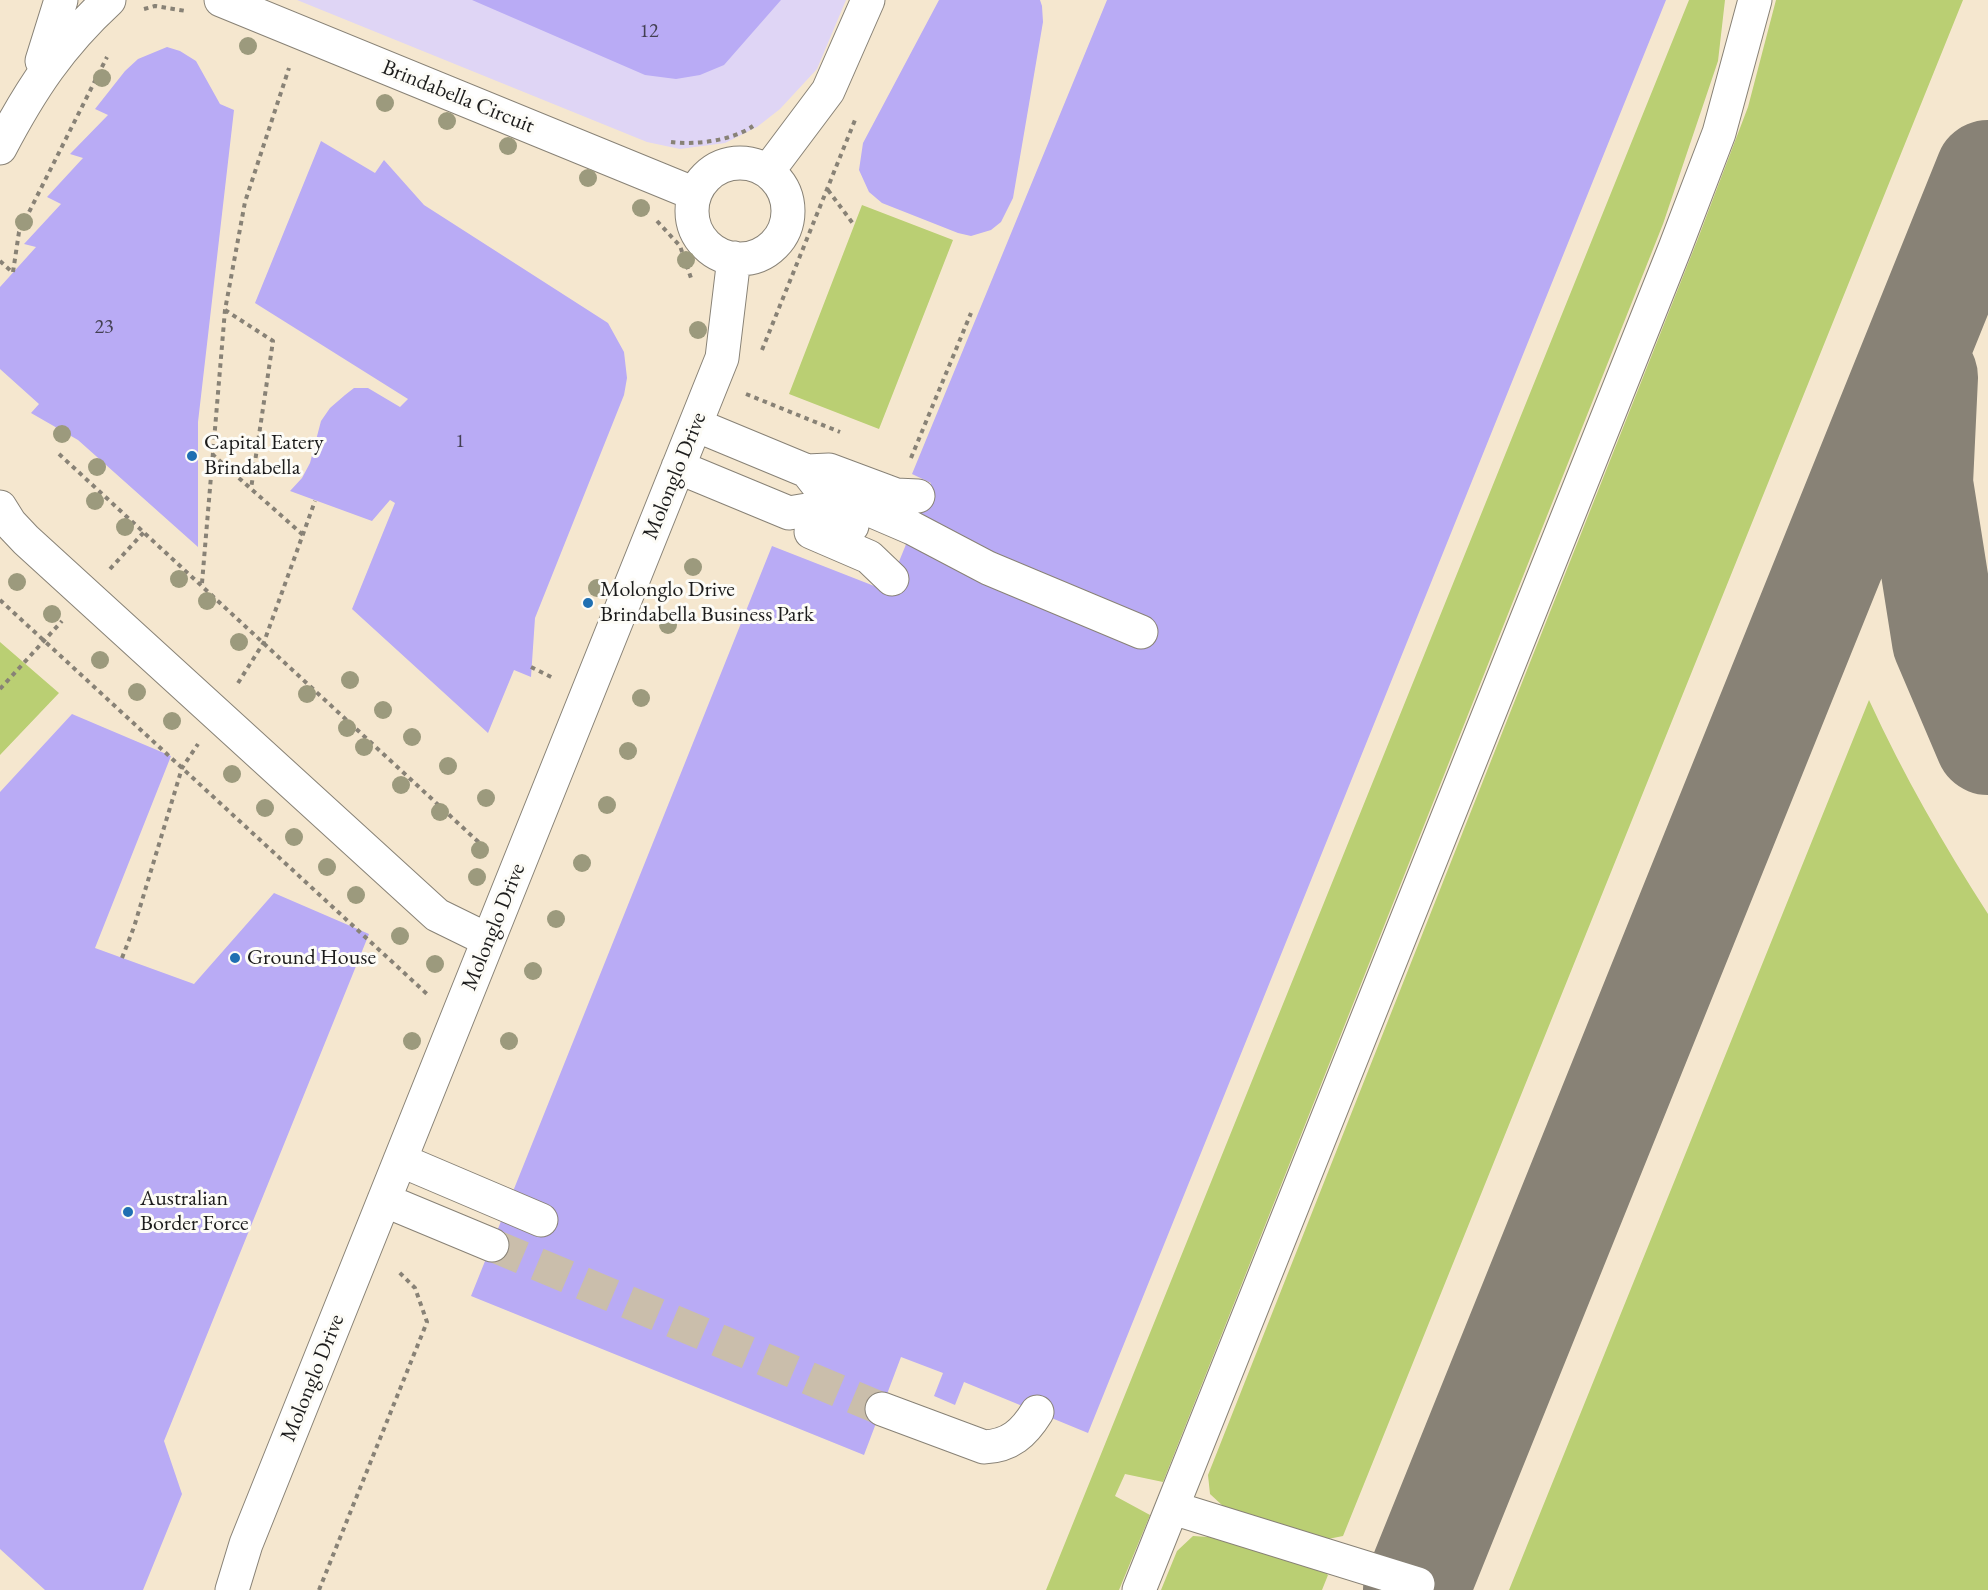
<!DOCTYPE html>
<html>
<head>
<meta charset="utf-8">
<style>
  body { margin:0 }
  canvas { display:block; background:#f5e7cf }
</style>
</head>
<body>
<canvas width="1988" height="1590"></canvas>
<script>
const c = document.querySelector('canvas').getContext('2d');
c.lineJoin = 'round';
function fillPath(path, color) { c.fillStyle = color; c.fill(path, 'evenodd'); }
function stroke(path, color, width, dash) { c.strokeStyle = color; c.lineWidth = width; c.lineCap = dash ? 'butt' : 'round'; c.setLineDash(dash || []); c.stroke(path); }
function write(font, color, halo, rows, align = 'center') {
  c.font = font + ' "EB Garamond",serif'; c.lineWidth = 6; c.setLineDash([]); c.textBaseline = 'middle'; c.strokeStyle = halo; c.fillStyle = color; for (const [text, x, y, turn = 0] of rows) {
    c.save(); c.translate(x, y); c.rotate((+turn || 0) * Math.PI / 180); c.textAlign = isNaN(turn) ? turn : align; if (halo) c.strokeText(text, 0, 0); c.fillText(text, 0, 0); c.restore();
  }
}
fillPath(new Path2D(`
  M297,0H846L817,69L780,109L757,127L725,143L680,149L647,142Z`), '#dfd5f5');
fillPath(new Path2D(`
  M1689,0H1725L1718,61L1663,224L1163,1482L1125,1474L1115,1496L1150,1515L1119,1590H1046Z
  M1776,0H1963L1343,1536L1318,1541L1223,1506L1210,1494L1208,1475L1697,241L1748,107Z
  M862,205L953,240L879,429L789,394Z
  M0,642L59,693L0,755Z
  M1869,700C1904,776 1943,844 1988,914V1590H1509Z
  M1193,1536L1224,1538L1317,1566L1328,1575L1322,1590H1161L1177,1551Z`), '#bacf73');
stroke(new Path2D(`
  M1925,377L1920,483L1945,641L1988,742
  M1416,1590L1988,173`), '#888276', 106);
fillPath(new Path2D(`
  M472,0H781L724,65L700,75L676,79L645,75Z
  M939,0H1040L1042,6L1043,22L1013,198L1001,222L991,230L971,236L958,233L882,203L869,192L859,170L863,143Z
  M1107,0H1666L1088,1433L964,1382L955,1405L934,1396L943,1373L901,1357L864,1455L471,1296L772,546L887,591L931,483L912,474Z
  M167,47L180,51L196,61L220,104L234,110L198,422V547L78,440L31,413L39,404L0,369V287L36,247L24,244L61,204L47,197L83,158L70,154L108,115L95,109L125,71L138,59Z
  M321,141L375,173L384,160L424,205L608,323L624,352L627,378L624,395L535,618L531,677L514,670L488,733L352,609L395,503L390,500L372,521L290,491L302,478L310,463L321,421L330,408L345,395L354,388H368L400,407L408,399L255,303Z
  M72,714L171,756L95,948L194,984L274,893L369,934L164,1441L182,1494L143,1590H45L0,1549V792Z`), '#b9abf5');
stroke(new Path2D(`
  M492,1245L882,1409`), '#cabeab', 33, [33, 16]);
const minor = new Path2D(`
  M221,0L695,194
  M42,61L61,0
  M0,148C31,89 60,45 109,0
  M692 211a48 48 0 1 1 96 0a48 48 0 1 1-96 0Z
  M768,171L828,91L868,0
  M696,425L807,471L829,470L896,495L918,496
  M678,467L789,513L813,509L852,526
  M807,471L821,489L912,528L988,568L1141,632
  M0,507L10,523L26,540L437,915L488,940
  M811,532L869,557L892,579
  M400,1160L541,1220
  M384,1200L492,1245
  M882,1409L984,1447C1010,1446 1024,1433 1037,1412
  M1173,1508L1418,1584
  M232,1590L246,1544L722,358L734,258
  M1139,1590L1675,248L1719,133L1755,0`);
stroke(minor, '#888276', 35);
stroke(new Path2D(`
  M144,9L155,6L186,11
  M671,142C695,145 732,141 753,126
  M828,190L854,225
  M657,221L680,246L692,281
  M0,261L12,272
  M13,272L19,232L107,57
  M225,310L273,341L251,489
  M762,350L855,120
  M746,394L840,432
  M59,454L486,849
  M212,454L303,535
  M911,458L971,313
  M110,569L144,532
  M202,583L225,310L245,202L289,68
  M0,600L427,994
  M531,667L555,679
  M238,683L264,642L315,501
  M0,689L62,621
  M122,958L134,927L182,768L198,744
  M319,1590L427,1322L415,1288L397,1270`), '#888276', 4, [4.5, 4.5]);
stroke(minor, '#fff', 33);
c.fillStyle = '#9c9a7d';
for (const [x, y] of [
  [248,46],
  [102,78],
  [385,103],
  [447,121],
  [508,146],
  [588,178],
  [641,208],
  [24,222],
  [686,260],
  [698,330],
  [62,434],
  [97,467],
  [95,501],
  [125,527],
  [693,567],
  [179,579],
  [17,582],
  [597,588],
  [207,601],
  [52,614],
  [668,625],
  [239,642],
  [100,660],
  [350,680],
  [137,692],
  [307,694],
  [641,698],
  [383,710],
  [172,721],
  [347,728],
  [412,737],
  [364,747],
  [628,751],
  [448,766],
  [232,774],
  [401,785],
  [486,798],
  [607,805],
  [265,808],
  [440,812],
  [294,837],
  [480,850],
  [582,863],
  [327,867],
  [477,877],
  [356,895],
  [556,919],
  [400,936],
  [435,964],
  [533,971],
  [412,1041],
  [509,1041]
]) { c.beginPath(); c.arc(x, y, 9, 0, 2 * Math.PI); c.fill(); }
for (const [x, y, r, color] of [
  [192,456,6,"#1f6fb2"],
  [588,603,6,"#1f6fb2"],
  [235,958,6,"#1f6fb2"],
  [128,1212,6,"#1f6fb2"]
]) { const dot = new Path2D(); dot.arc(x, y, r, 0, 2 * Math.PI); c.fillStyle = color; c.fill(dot); stroke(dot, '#fdfcf7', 2); }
write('20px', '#434052', null, [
  ["12",649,32],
  ["23",104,328],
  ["1",460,442]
]);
write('22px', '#1c1c1c', '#fdfcf7', [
  ["Brindabella Circuit",458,97,22],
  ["Molonglo Drive",675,476,-68],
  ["Molonglo Drive",494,927,-68],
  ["Molonglo Drive",313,1378,-68]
]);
write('22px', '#1c1c1c', '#fdfcf7', [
  ["Capital Eatery",204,443],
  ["Brindabella",204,468],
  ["Molonglo Drive",600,590],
  ["Brindabella Business Park",600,615],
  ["Ground House",247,958],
  ["Australian",140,1199],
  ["Border Force",140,1224]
], 'left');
</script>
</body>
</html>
